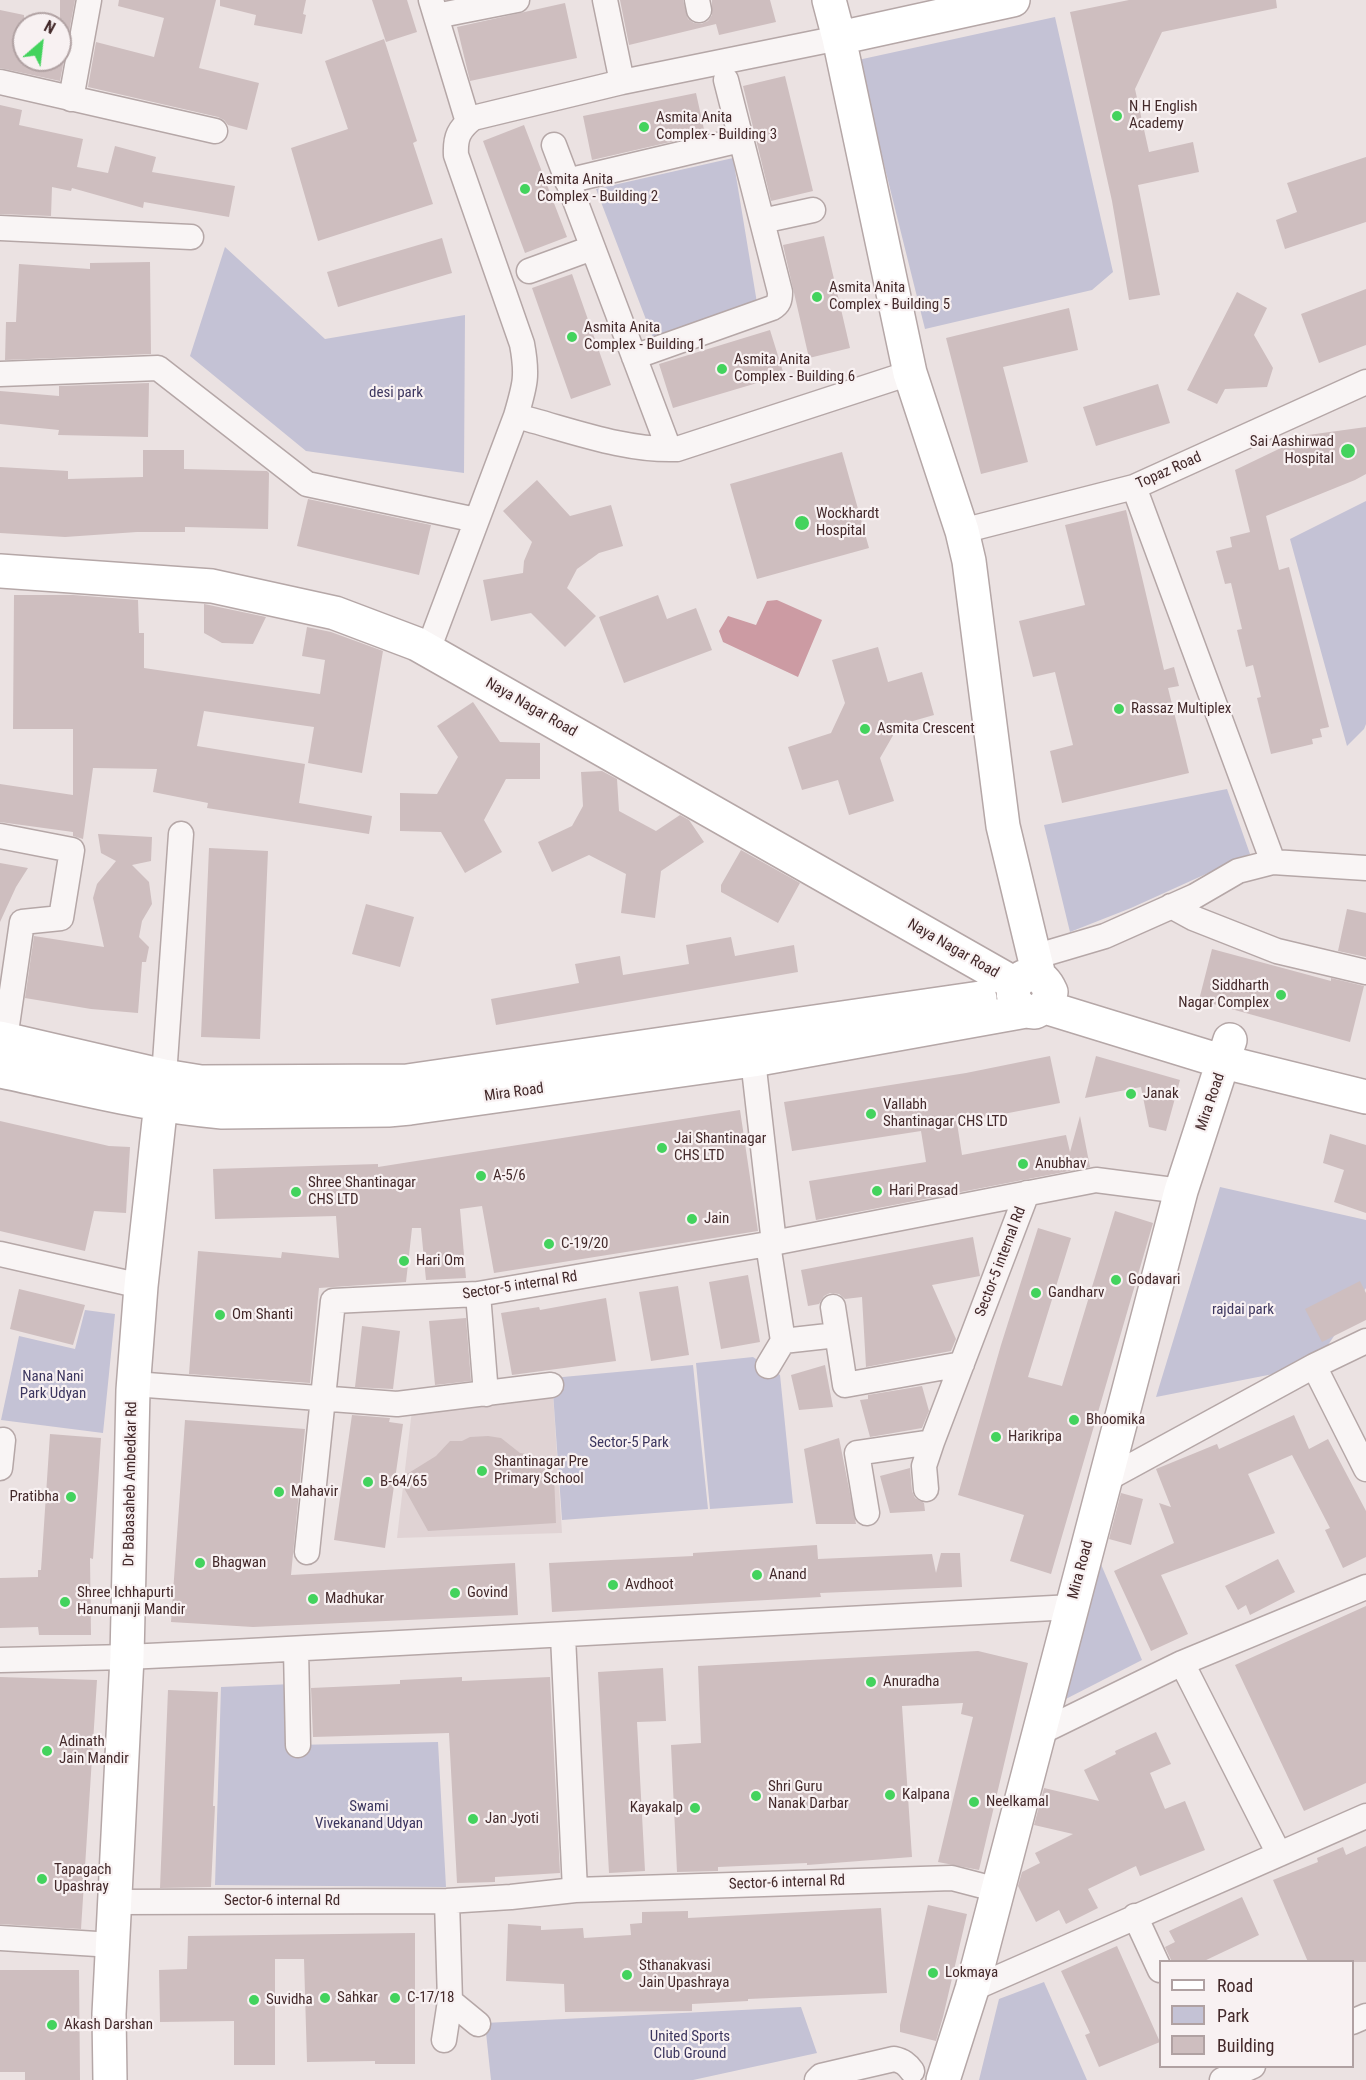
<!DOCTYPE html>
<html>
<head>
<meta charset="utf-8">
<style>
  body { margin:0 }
  #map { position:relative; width:1366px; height:2080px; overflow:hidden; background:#ebe2e2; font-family:"Roboto Condensed",sans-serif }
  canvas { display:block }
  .legend { position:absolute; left:1159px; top:1960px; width:195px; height:108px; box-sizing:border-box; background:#f8f1f2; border:2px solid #b0a1a2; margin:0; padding:8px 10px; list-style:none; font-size:18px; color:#43292a }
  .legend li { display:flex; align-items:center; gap:12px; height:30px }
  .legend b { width:30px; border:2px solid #b0a1a2 }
  .north { position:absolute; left:12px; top:12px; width:60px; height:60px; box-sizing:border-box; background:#f8f1f2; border:2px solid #b0a1a2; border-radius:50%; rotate:28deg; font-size:16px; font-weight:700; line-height:24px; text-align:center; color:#43292a }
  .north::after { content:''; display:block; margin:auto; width:21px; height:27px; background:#43d35d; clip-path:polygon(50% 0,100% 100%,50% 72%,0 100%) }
</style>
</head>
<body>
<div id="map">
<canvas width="1366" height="2080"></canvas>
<ul class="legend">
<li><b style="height:8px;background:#fff"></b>Road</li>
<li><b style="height:16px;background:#c4c2d5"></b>Park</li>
<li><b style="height:16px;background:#cebebf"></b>Building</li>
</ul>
<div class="north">N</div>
</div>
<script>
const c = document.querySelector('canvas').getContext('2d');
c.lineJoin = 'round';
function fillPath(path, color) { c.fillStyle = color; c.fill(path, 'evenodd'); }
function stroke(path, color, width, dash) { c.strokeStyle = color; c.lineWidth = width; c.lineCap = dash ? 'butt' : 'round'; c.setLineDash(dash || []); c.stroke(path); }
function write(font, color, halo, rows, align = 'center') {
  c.font = font + ' "Roboto Condensed",sans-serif'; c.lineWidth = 4.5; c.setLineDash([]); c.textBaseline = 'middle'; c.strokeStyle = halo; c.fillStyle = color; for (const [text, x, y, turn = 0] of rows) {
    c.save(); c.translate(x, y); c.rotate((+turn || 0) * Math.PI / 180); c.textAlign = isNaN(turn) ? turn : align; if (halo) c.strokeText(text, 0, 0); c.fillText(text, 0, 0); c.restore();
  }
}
fillPath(new Path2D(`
  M553,1393L562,1533L397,1538L412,1410Z`), '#e0d3d4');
fillPath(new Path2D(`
  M1055,17L1113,272L1092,290L925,329L858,60Z
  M733,158L758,309L655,343L596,189Z
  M225,247L325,339L465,315L464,473L306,451L190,356Z
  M1366,501V724L1364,729L1347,746L1290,539Z
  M1227,789L1250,854L1131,908L1070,932L1044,825Z
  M1220,1187L1366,1220V1288L1314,1366L1156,1397Z
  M85,1310L115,1314L103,1433L1,1420L19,1336L75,1349Z
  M753,1357L780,1375L793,1503L710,1509L696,1363Z
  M693,1365L708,1509L562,1520L552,1378Z
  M1100,1562L1142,1660L1058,1703Z
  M293,1684L294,1745L438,1742L446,1887L215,1885L221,1687Z
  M1044,1982L1087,2080H979L999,1999Z
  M801,2007L817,2053L693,2080H491L485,2023Z`), '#c4c2d5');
fillPath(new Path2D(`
  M777,600L822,620L798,677L723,642L719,631L728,616L756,625L767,601Z`), '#cc9ba3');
fillPath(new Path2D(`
  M60,0H75L60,81L0,68V10L24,15V60H60Z
  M119,0H216L199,68L259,83L247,130L228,125L224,120L218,117L88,87L96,42L154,57L164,18L118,6Z
  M220,0H306L303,14L306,15L302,34L254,25L256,15L220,6Z
  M372,0H407L417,32L386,42Z
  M620,0H683L688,19L694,23L701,24L708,21L712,15V0H770L776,22L719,35L716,24L629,45Z
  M1129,0H1276L1277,8L1162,32L1135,89L1149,152L1193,142L1199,172L1138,185L1160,295L1129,300L1112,201L1070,12Z
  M565,3L577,58L470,81L457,27Z
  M384,39L417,141L413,143L433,204L318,241L291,148L348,129L325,61Z
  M785,76L813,191L771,201L743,86Z
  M696,93L705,134L592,160L583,116Z
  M0,105L22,110L19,125L83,139L77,167L108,173L115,146L156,157L152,172L235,186L229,217L144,202L143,208L72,188L71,191L52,187L51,216L0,214Z
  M524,125L567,237L525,253L483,141Z
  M1366,157V222L1285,249L1276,220L1297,212L1287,183Z
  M824,236L850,348L809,358L783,245Z
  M442,238L452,273L338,307L327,272Z
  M150,262L151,354L5,360L6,322H16L19,264L90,269V263Z
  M572,274L611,385L571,399L532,288Z
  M1366,289V345L1319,363L1301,314Z
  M1237,292L1267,308L1254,335L1273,368L1267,387L1225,389L1217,404L1187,390Z
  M1069,308L1078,350L1003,367L1028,462L981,474L946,338Z
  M770,330L784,375L673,408L659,364Z
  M149,383L148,437L58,435L59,430L0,424V391L59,396V386Z
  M1158,384L1170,423L1096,446L1083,407Z
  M1366,427V474L1355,480L1266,516L1279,570L1289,567L1329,727L1320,729L1322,737L1312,739L1313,744L1271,754L1257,698L1261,697L1253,665L1246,667L1237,630L1242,629L1231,583L1225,584L1216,551L1232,547L1230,537L1250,532L1235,470L1308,435Z
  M143,450H184V469L267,471L269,473L268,529L185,527V532H137L65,537L0,533V467L68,471V479L143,477Z
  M842,452L869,548L757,579L730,484Z
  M537,480L570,516L611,505L623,546L599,553L577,569L567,588L596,616L565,647L531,613L491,621L483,580L523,573L524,561L532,542L503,511Z
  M308,499L431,525L419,575L297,546Z
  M1126,510L1164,670L1174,667L1179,686L1168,688L1189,773L1062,803L1050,751L1073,745L1055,672L1033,677L1019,621L1085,605L1065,525Z
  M14,595H73L138,600L139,633H144V668L320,694L325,660L302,656L307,627L331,632L383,651L362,773L308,763L314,727L204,711L197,746L305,764L299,803L372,816L369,834L207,808L208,803L153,792L157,769L93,768L83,839L73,836V832L0,822V784L73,795V729H13Z
  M658,595L667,619L696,608L712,650L624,683L599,617Z
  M204,604L209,605L266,617L253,644L222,643L204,633Z
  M878,647L888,682L922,672L934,715L899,725L880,758L894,801L849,815L838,780L802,790L788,747L831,733L845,703L832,660Z
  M473,702L500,742L540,743V779H506L484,820L502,852L465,873L441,832L400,831V793L437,794L458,757L437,726Z
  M602,771L617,779L619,811L656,831L680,815L689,820L704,842L661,871L655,918L621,913L626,874L589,855L552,872L538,842L572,826L583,806L581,772Z
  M98,834L152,837L151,861L132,865L149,882L152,904L142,921L139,937L149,947L146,962H142L138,1013L91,1009L25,998L34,936L104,947L93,898L97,884L116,861L101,853Z
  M209,848L268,851L260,1039L201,1037Z
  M741,850L800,883L778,923L721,892V885Z
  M0,863L28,868L16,887L0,922Z
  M366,904L414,917L400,967L352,954Z
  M1347,909L1366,913V957L1338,951Z
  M731,937L735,956L794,945L798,972L496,1025L491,999L579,983L575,964L620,956L623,975L689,964L686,945Z
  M1212,949L1331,981V978L1364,986L1350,1042L1199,1000Z
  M1050,1056L1060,1103L957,1123L962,1155L1066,1135L1070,1152L1080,1116L1090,1167L816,1220L809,1181L926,1162L921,1131L792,1151L784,1102L966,1073Z
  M1096,1056L1180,1080L1166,1131L1149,1127L1141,1087L1085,1098Z
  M740,1110L758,1231L494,1273L482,1206L460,1209L466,1278L426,1280L421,1228H412L406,1282L319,1288L310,1383L189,1374L198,1251L281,1258L282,1252L339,1258L336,1216L215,1219L213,1169L378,1164V1167Z
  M0,1121L109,1146L130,1147L126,1213L94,1211L85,1251L0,1231Z
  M1330,1134L1366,1145V1213L1334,1202L1344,1170L1323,1163Z
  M1115,1211L1153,1223L1051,1574L1010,1561L1024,1515L958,1495L1001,1345L1038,1228L1071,1238L1028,1377L1062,1386Z
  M973,1237L980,1276L932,1285L956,1339L951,1351L866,1367L862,1297L845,1299L839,1294L830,1293L824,1296L819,1304L808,1306L801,1270Z
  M748,1275L760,1342L721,1349L709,1282Z
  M1360,1281L1366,1293V1320L1322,1342L1305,1309Z
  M678,1286L689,1355L651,1361L639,1292Z
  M19,1289L85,1305L73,1345L10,1329Z
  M606,1298L616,1361L512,1375L501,1313L539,1307L540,1310Z
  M466,1318L471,1381L435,1385L429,1321Z
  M362,1326L400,1331L393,1389L355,1387Z
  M825,1365L833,1407L799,1410L791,1375Z
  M922,1386L929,1411L922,1428L870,1437L860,1400L868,1399V1395Z
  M352,1415L390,1418L389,1422L403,1424L385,1548L334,1540Z
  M1294,1415L1309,1449L1328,1439L1366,1511V1557L1343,1568L1325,1530L1330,1528L1292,1455L1248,1474L1275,1533L1161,1575L1188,1634L1151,1651L1114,1571L1174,1543L1159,1503L1171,1507L1156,1469L1217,1444L1219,1449Z
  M185,1420L305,1429L291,1575L515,1563L518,1615L253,1627L171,1622Z
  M50,1434L101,1438L93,1559L90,1558L91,1635H39L38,1627L0,1628V1578L38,1577V1570H41Z
  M488,1436L501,1438L520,1453L526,1454L554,1475L556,1523L428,1531L399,1479L436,1456L450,1441H462L470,1437Z
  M839,1438L856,1524H816L804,1449Z
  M910,1468L912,1491L915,1498L924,1503L925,1511L890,1513L880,1476Z
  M1121,1493L1143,1499L1131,1545L1109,1539Z
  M817,1545L818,1559L932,1554L936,1573L941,1553H960L962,1587L820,1593L821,1597L552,1612L549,1563L693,1556V1553Z
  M1278,1559L1295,1592L1250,1615L1246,1605L1238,1610L1225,1586Z
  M1366,1606V1783L1304,1811L1235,1665Z
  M978,1651L1028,1663L979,1870L938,1862L973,1717L961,1714L963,1703L902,1706L912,1857L807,1865V1863L718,1867V1871L677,1872L671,1745L701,1743L698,1666Z
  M663,1668L666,1721L637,1722L645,1871L609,1873L598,1672Z
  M0,1677L97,1680L81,1929L0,1924Z
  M462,1677V1681L550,1677L560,1873L495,1877V1882L457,1883L449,1733L313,1737L311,1688L400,1684V1680Z
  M168,1690L218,1692L213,1806H215L211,1887L160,1888Z
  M1156,1732L1171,1764L1150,1773L1165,1809L1185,1801L1205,1850L1140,1876L1136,1866L1088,1889L1098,1908L1066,1924L1059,1910L1036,1922L1018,1886L1022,1872L1040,1863L1035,1853L1073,1834L1034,1825L1044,1788L1099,1801L1084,1770L1116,1754L1115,1751Z
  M1366,1846V1962H1308L1273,1880L1318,1862L1317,1858L1343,1847L1346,1855Z
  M1242,1897L1259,1935L1202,1962H1172L1165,1947L1175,1942L1169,1931Z
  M928,1905L967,1914L943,2017L936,2041L900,2032V2025Z
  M881,1908L887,1993L748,1999V2001L692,2004V2011L565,2012L564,1984L506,1981L508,1924L541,1926V1930L583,1928L584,1938L631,1935L630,1924L642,1923V1912L688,1911V1918Z
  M415,1933V2064H375V2061L307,2062L304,1959H275V2065H234V2021L160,2022L159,1970L187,1969L188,1936Z
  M1117,1946L1160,2042L1099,2067L1085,2035L1090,2033L1061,1971Z
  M0,1970H79L80,2080H25V2072H0Z`), '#cebebf');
const street = new Path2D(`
  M431,0L468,122
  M605,0L622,82
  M697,0L699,10
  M436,16L517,0
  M0,82L215,131
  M71,99L89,0
  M554,145L669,449
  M567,181L740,140
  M762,221L813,210
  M0,228L191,237
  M529,271L592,248
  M634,357L772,308C779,304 780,300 780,292L726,80
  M0,374L158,368L307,484L476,520
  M516,416C568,429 623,451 677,449L910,373
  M1134,487L1273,862L1366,868
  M962,531L1134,487L1366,382
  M428,650L516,416C525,385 528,376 522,344L456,155C455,137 459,129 473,118L622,82L839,38
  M0,836L72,850L61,918L22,922L5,1039
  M1171,906L1193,918L1277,951L1366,972
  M1034,957L1105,936L1195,896L1238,871L1273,862
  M753,1060L774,1243
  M164,1076L181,834
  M0,1254L141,1286
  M478,1294L486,1394
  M833,1307L845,1385L962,1364
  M783,1341L837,1335
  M1366,1341L1314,1366L1366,1469
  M768,1366L783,1341L768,1244
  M134,1384L397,1404L551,1385
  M0,1468L3,1440
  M1105,1480L1314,1366
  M926,1489L924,1466L932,1442L1027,1193
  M867,1513L857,1453L932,1442
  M307,1552L333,1301L478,1294L768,1244L1096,1180L1181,1191
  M563,1636L575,1890
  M296,1649L298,1745
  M0,1660L127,1657L231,1652L1072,1607
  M1182,1663L1366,1587
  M1039,1733L1182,1663L1279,1854
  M447,1901L450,2001L478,2024
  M116,1902L447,1901L511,1897L575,1890L952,1878L998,1890
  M1135,1916L1160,1970
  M0,1938L113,1945
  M972,1989L1366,1816
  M1352,2022L1366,2016
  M444,2040L450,2001
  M817,2080L821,2076L894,2059C903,2061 907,2064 912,2071
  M1222,2080L1253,2066`);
const secondary = new Path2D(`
  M829,0L839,38L910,373L962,531L969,561L1003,826L1039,976
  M839,38L1013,0
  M0,571L212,586L335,613L417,644L1015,984
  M1045,1007L1224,1062L1366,1097
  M0,1038L164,1076L201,1082L407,1081L980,998
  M0,1071C73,1086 147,1106 222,1112L388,1110L410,1108L753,1060L1026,1011L1035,1012L1045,1007L1051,992C1033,951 993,994 1026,1011
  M110,2080L109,2014L127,1657L133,1390L141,1286L163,1084
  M943,2080L972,1989L1181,1191L1230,1040`);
stroke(street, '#b5a7a7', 27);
stroke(secondary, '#b5a7a7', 36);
stroke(street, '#f9f5f5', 24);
stroke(secondary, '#fff', 33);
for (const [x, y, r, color] of [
  [1117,116,6,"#43d35d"],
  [644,127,6,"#43d35d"],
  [525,189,6,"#43d35d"],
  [817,297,6,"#43d35d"],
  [572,337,6,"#43d35d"],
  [722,369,6,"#43d35d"],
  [1348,451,8,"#43d35d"],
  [802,523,8,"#43d35d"],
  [1119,709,6,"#43d35d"],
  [865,729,6,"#43d35d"],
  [1281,995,6,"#43d35d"],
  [1131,1094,6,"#43d35d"],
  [871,1114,6,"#43d35d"],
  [662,1148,6,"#43d35d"],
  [1023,1164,6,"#43d35d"],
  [481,1176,6,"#43d35d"],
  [877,1191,6,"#43d35d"],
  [296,1192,6,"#43d35d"],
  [692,1219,6,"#43d35d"],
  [549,1244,6,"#43d35d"],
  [404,1261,6,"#43d35d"],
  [1116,1280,6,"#43d35d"],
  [1036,1293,6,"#43d35d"],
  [220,1315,6,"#43d35d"],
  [1074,1420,6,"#43d35d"],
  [996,1437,6,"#43d35d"],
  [482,1471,6,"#43d35d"],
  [368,1482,6,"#43d35d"],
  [279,1492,6,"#43d35d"],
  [71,1497,6,"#43d35d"],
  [200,1563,6,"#43d35d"],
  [757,1575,6,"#43d35d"],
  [613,1585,6,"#43d35d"],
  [455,1593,6,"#43d35d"],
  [313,1599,6,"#43d35d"],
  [65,1602,6,"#43d35d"],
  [871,1682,6,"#43d35d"],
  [47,1751,6,"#43d35d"],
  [890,1795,6,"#43d35d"],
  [756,1796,6,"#43d35d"],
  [974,1802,6,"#43d35d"],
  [695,1808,6,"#43d35d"],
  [473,1819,6,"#43d35d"],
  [42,1879,6,"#43d35d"],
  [933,1973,6,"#43d35d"],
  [627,1975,6,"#43d35d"],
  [325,1998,6,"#43d35d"],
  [395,1998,6,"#43d35d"],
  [254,2000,6,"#43d35d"],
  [52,2025,6,"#43d35d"]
]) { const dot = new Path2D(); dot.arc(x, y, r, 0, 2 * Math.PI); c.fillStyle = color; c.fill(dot); stroke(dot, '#f8f1f2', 2); }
write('15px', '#43292a', '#f8f1f2', [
  ["N H English",1129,107],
  ["Academy",1129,124],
  ["Asmita Anita",656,118],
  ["Complex - Building 3",656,135],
  ["Asmita Anita",537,180],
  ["Complex - Building 2",537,197],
  ["Asmita Anita",829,288],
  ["Complex - Building 5",829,305],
  ["Asmita Anita",584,328],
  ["Complex - Building 1",584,345],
  ["Asmita Anita",734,360],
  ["Complex - Building 6",734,377],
  ["Sai Aashirwad",1334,442,"right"],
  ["Hospital",1334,459,"right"],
  ["Wockhardt",816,514],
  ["Hospital",816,531],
  ["Rassaz Multiplex",1131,709],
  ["Asmita Crescent",877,729],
  ["Siddharth",1269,986,"right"],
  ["Nagar Complex",1269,1003,"right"],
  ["Janak",1143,1094],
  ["Vallabh",883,1105],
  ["Shantinagar CHS LTD",883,1122],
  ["Jai Shantinagar",674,1139],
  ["CHS LTD",674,1156],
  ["Anubhav",1035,1164],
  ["A-5/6",493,1176],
  ["Shree Shantinagar",308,1183],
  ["CHS LTD",308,1200],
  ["Hari Prasad",889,1191],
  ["Jain",704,1219],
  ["C-19/20",561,1244],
  ["Hari Om",416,1261],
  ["Godavari",1128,1280],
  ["Gandharv",1048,1293],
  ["Om Shanti",232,1315],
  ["Bhoomika",1086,1420],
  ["Harikripa",1008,1437],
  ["Shantinagar Pre",494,1462],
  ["Primary School",494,1479],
  ["B-64/65",380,1482],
  ["Mahavir",291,1492],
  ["Pratibha",59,1497,"right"],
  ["Bhagwan",212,1563],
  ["Anand",769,1575],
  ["Avdhoot",625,1585],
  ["Shree Ichhapurti",77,1593],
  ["Hanumanji Mandir",77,1610],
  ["Govind",467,1593],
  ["Madhukar",325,1599],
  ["Anuradha",883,1682],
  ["Adinath",59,1742],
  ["Jain Mandir",59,1759],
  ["Shri Guru",768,1787],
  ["Nanak Darbar",768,1804],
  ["Kalpana",902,1795],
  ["Neelkamal",986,1802],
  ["Kayakalp",683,1808,"right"],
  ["Jan Jyoti",485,1819],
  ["Tapagach",54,1870],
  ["Upashray",54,1887],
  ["Sthanakvasi",639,1966],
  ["Jain Upashraya",639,1983],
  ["Lokmaya",945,1973],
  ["Sahkar",337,1998],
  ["C-17/18",407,1998],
  ["Suvidha",266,2000],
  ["Akash Darshan",64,2025]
], 'left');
write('15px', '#3c365f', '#f8f1f2', [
  ["desi park",396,393],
  ["rajdai park",1243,1310],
  ["Nana Nani",53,1377],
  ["Park Udyan",53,1394],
  ["Sector-5 Park",629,1443],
  ["Swami",369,1807],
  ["Vivekanand Udyan",369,1824],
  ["United Sports",690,2037],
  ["Club Ground",690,2054]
]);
write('15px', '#43292a', '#f8f1f2', [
  ["Topaz Road",1169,471,-24],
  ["Naya Nagar Road",531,708,30],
  ["Naya Nagar Road",953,949,30],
  ["Mira Road",514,1093,-8],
  ["Mira Road",1211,1102,-71],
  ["Sector-5 internal Rd",1001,1262,-69],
  ["Sector-5 internal Rd",520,1286,-9],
  ["Dr Babasaheb Ambedkar Rd",131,1484,-89],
  ["Mira Road",1081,1570,-75],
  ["Sector-6 internal Rd",787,1883,-2],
  ["Sector-6 internal Rd",282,1901]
]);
</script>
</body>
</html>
